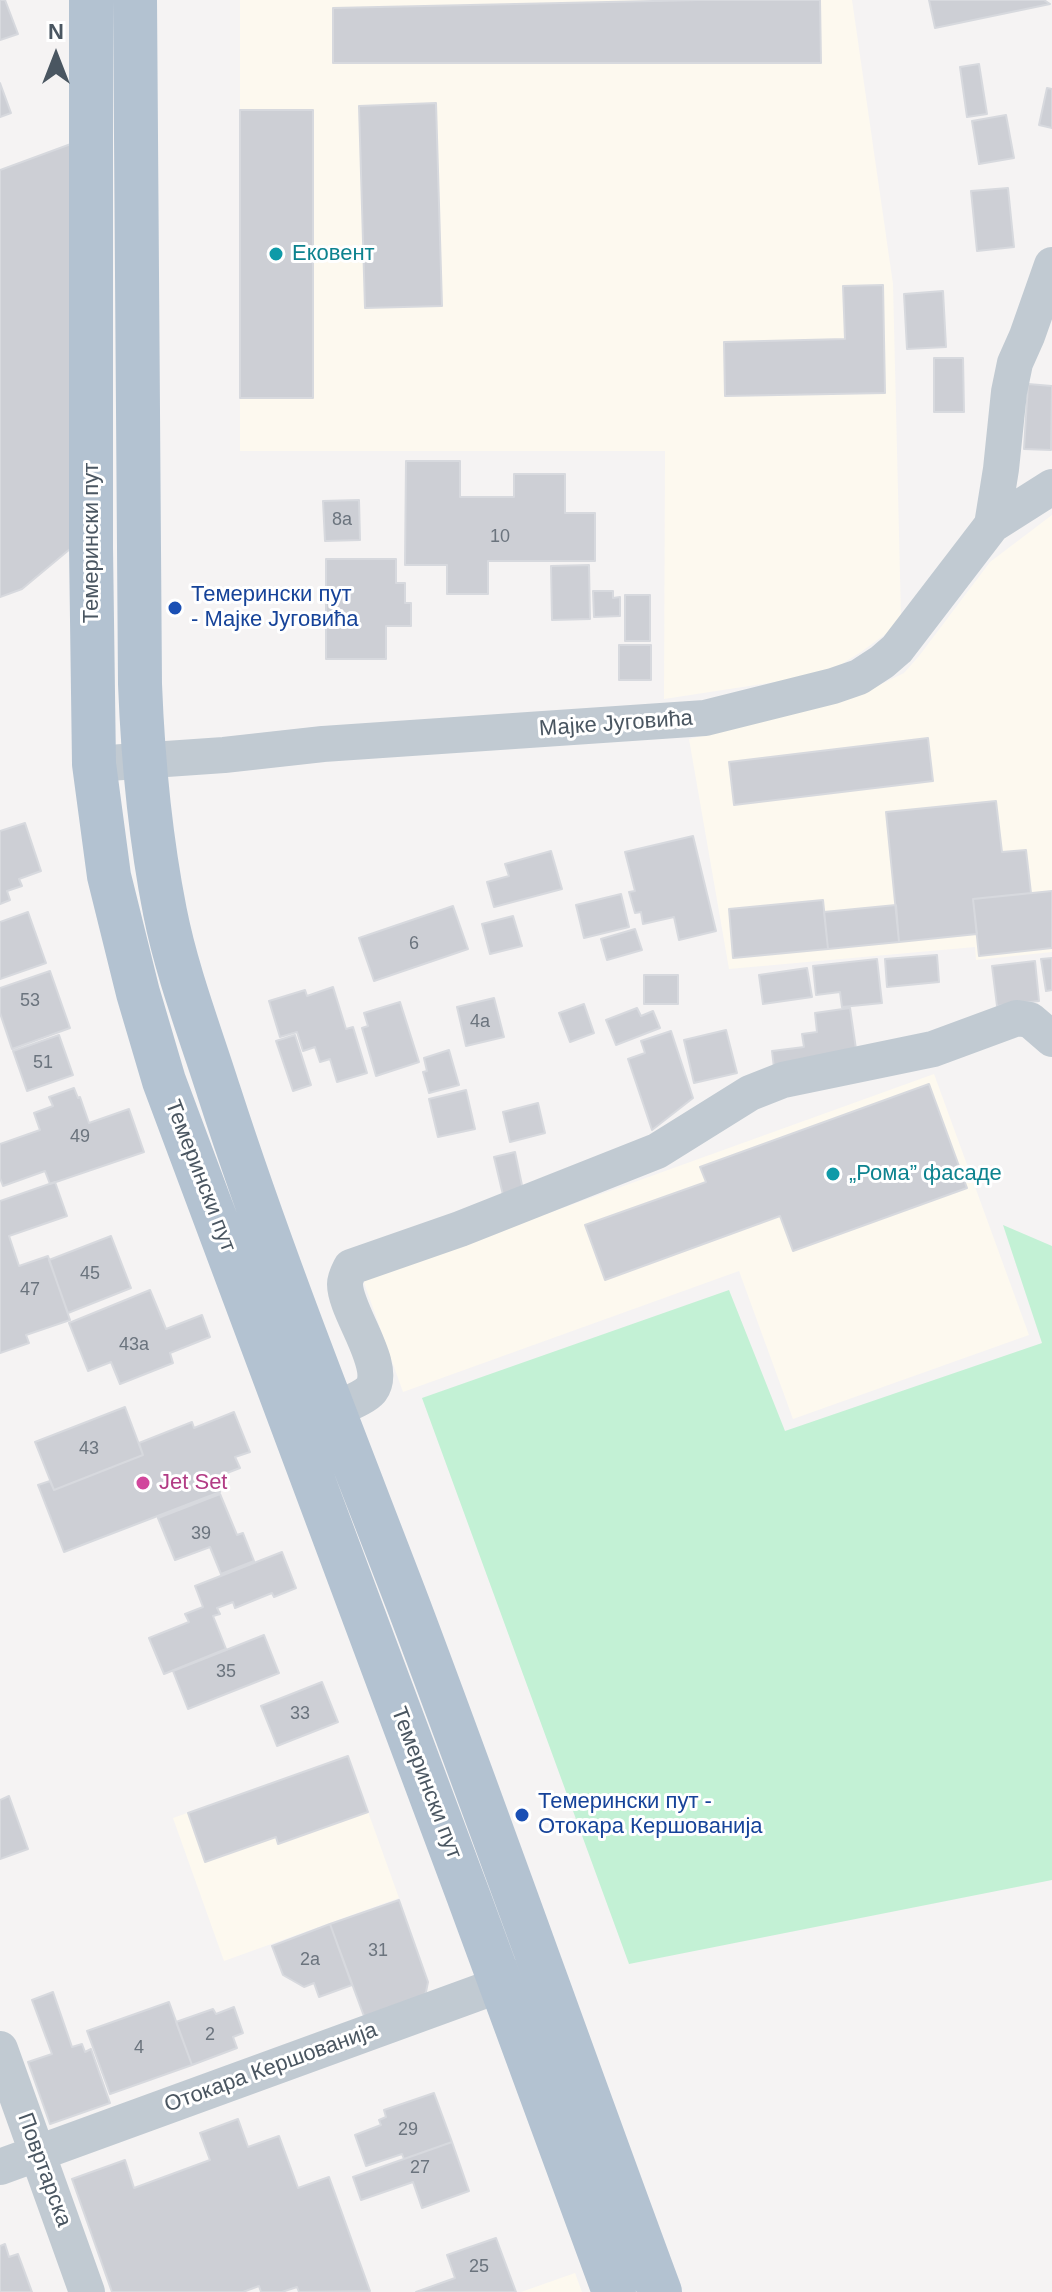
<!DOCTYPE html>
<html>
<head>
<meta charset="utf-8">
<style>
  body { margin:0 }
  #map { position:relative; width:1052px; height:2292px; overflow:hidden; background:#f5f3f3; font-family:Arial,sans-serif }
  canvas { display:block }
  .north { position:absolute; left:16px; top:16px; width:80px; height:80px; -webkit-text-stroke:6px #fff; paint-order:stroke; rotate:0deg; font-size:22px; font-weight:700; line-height:32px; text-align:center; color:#4a5661 }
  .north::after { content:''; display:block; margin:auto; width:28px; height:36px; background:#4a5661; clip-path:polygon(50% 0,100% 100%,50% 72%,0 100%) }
</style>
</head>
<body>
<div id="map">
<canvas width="1052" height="2292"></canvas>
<div class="north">N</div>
</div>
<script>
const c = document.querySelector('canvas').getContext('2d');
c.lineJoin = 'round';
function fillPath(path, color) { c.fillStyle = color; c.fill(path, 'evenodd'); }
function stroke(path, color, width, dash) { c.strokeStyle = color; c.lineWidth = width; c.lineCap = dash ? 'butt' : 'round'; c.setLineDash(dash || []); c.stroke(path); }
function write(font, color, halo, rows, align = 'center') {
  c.font = font + ' Arial,sans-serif'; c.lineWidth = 6; c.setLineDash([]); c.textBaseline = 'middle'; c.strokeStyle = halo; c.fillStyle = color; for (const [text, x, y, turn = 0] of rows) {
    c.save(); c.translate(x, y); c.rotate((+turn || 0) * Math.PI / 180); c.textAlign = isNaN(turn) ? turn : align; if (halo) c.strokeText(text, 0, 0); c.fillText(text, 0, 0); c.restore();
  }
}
fillPath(new Path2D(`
  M240,0H852L893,284L901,617L887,633L861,652L837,667L808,677L664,699L665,451H240Z
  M1052,515V952L976,960L975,947L729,969L689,739L800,712L857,696L904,673L919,656L990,562Z
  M934,1074L1029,1335L793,1419L739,1271L403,1392L363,1280Z
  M348,1756L399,1898L224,1961L173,1818Z
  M575,2273L582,2292H521Z`), '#fdf9ef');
fillPath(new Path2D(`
  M1003,1225L1052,1246V1880L629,1964L422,1398L729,1290L785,1431L1042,1343Z`), '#c3f1d5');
const building = new Path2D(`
  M0,0H5L18,34L0,40Z
  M699,0H820L821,63H333V8Z
  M929,0H1044L1050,4L935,28Z
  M979,64L987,114L967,117L960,67Z
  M0,83L11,113L0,117Z
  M1047,88L1052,89V128L1039,125Z
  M436,103L442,306L365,308L359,106Z
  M240,110H313V398H240Z
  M1006,115L1014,158L979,164L972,121Z
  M79,141L76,544L22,589L0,597V170Z
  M1008,188L1014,247L977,251L971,191Z
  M883,285L885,393L725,396L724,342L845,339L843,286Z
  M943,291L946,347L907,349L904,294Z
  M934,358H963L964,412H934Z
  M1028,384L1052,386L1051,450L1024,449Z
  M406,461H460V497H514V474H565V513H595V561H488V594H447V565H405Z
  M359,500L360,540L325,541L323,501Z
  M326,559H396V583H405V603H411V626H386V659H326Z
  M589,565L590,619L552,620L551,566Z
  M593,591H613V598L620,597V616L594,617Z
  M625,595H650V641H625Z
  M619,645H651V680H619Z
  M928,738L933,781L734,805L729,762Z
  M996,801L1002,852L1026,850L1031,893L973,899L977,934L899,942L886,812Z
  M25,823L41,871L19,879L22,886L7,891L10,900L0,904V831Z
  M693,836L716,931L679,940L674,917L643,924L641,912L635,913L629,892L635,891L625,852Z
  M551,851L562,889L494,907L487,882L509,876L505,864Z
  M1052,891V948L979,956L973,899Z
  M621,894L629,927L584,938L576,905Z
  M823,900L828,949L733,958L729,909Z
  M896,905L899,942L828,949L824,912Z
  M453,906L468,949L374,981L359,938Z
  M28,912L46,963L0,979V922Z
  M513,916L522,946L490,954L482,924Z
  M635,929L642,950L607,960L601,939Z
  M937,955L939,982L887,987L885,959Z
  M1052,958V990L1046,991L1041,959Z
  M877,959L882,1003L842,1007L840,992L816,995L813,966Z
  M1035,961L1039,1001L997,1006L992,966Z
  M807,968L812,997L763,1004L759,975Z
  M50,971L70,1028L12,1049L0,1013V988Z
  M644,975H678V1004H644Z
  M333,987L346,1029L353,1027L367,1073L337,1082L330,1059L320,1062L315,1047L303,1051L297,1032L280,1037L269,1001L305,990L307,996Z
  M494,998L504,1037L466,1046L457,1007Z
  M400,1002L419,1062L376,1076L362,1028L368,1026L364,1013Z
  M584,1004L594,1033L570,1042L559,1013Z
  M637,1008L641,1016L653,1011L660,1028L616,1045L606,1020Z
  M850,1008L857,1056L774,1068L772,1051L804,1047L802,1034L817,1032L815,1013Z
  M726,1030L737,1073L694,1083L684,1040Z
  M671,1031L693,1098L652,1130L628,1059L645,1053L641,1041Z
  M59,1035L73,1075L27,1091L13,1051Z
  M295,1035L311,1085L293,1091L276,1041Z
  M449,1050L459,1085L429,1093L423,1072L427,1071L424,1058Z
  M929,1084L967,1188L793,1251L780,1216L605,1280L585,1225L706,1182L700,1167Z
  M74,1088L78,1098L80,1097L89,1123L129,1109L144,1152L50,1184L45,1171L3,1186L0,1178V1144L40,1130L34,1113L53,1106L49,1097Z
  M466,1090L475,1129L438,1137L429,1099Z
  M538,1103L545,1133L510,1142L503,1112Z
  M515,1152L523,1190L503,1195L494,1157Z
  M55,1182L67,1216L9,1236L19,1266L48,1256L70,1320L26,1335L29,1343L0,1353V1201Z
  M111,1236L131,1288L68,1313L49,1260Z
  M150,1290L166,1329L202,1315L210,1337L170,1353L173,1363L120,1384L111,1362L88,1371L69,1323Z
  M125,1407L143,1455L54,1490L35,1442Z
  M234,1412L250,1452L235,1457L240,1468L214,1478L220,1492L64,1552L38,1485L50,1481L54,1490L143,1455L139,1443L192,1422L194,1428Z
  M220,1494L237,1535L243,1533L254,1561L221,1574L210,1547L175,1560L158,1518Z
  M282,1552L296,1588L274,1597L272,1593L235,1608L233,1602L217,1608L220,1614L213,1616L226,1649L164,1674L149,1638L189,1622L185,1614L203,1607L195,1586Z
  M264,1635L279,1673L188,1709L173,1671Z
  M322,1682L338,1722L277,1746L261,1706Z
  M348,1756L368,1812L278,1844L276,1837L205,1862L188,1813Z
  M9,1796L28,1849L0,1859V1800Z
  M399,1900L428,1982L426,1992L423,1998L365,2019L330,1924Z
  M330,1924L352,1985L319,1997L314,1983L304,1987L283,1975L272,1946Z
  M53,1992L72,2047L82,2044L85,2052L91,2049L110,2103L50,2124L28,2062L52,2054L32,2000Z
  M169,2002L192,2065L110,2094L87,2031Z
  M234,2007L243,2033L233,2037L237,2048L192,2065L176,2022L213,2009L216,2014Z
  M434,2093L452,2142L404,2159L402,2154L366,2166L355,2135L381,2125L379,2120L386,2117L384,2110Z
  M238,2119L248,2147L279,2136L298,2188L329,2177L370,2291L299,2292L297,2287L282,2292H261L259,2286L243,2292H112L72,2179L125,2160L134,2188L210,2160L200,2133Z
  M452,2142L469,2191L422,2208L413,2182L361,2200L353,2177Z
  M496,2238L516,2292H416L455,2278L447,2255Z
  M5,2244L9,2257L18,2254L32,2292H0V2246Z`);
fillPath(building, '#cdcfd5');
stroke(building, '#d7d9de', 2);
stroke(new Path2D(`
  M992,525L1001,469L1009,392L1015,363L1027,336L1052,265
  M94,764L224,755L323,744L705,718L833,686L859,677L882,662L897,649L992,525L1052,487
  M333,1411C343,1405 363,1399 371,1390C389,1366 345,1312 345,1284C345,1278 348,1273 351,1267L460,1229L657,1151L750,1093L783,1080L933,1049L1017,1018L1030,1020L1052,1039
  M0,2049L87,2292
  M0,2167L524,1976`), '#c1cad2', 36);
stroke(new Path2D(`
  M91,0V548L94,764L109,876L138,993L164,1081L468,1895L614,2292
  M135,0L140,684C143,761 150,836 165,912C177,973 200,1032 219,1092C275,1265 343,1434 408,1604C494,1832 575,2063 660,2292`), '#b3c2d1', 44);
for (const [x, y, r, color] of [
  [276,254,8,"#0f9aa8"],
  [175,608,8,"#1a4fb4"],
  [833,1174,8,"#0f9aa8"],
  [143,1483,8,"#d1479c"],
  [522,1815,8,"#1a4fb4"]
]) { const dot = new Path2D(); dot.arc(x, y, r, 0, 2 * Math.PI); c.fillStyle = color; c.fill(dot); stroke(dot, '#fff', 3); }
write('18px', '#6b747e', null, [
  ["8a",342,520],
  ["10",500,537],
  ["6",414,944],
  ["53",30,1001],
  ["4a",480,1022],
  ["51",43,1063],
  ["49",80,1137],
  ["45",90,1274],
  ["47",30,1290],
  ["43a",134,1345],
  ["43",89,1449],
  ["39",201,1534],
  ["35",226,1672],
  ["33",300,1714],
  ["31",378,1951],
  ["2a",310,1960],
  ["2",210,2035],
  ["4",139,2048],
  ["29",408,2130],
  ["27",420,2168],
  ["25",479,2267]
]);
write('22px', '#0d838f', '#fff', [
  ["Ековент",292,254],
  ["„Рома” фасаде",849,1174]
], 'left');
write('22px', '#4a5661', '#fff', [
  ["Темерински пут",92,543,-90],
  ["Мајке Југовића",616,724,-4],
  ["Темерински пут",200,1176,69],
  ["Темерински пут",426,1783,69],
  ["Отокара Кершованија",271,2068,-20],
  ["Повртарска",44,2170,70]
]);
write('22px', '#164399', '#fff', [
  ["Темерински пут",191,595],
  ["- Мајке Југовића",191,620],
  ["Темерински пут -",538,1802],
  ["Отокара Кершованија",538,1827]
], 'left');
write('22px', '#b23c85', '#fff', [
  ["Jet Set",159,1483]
], 'left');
</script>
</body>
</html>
